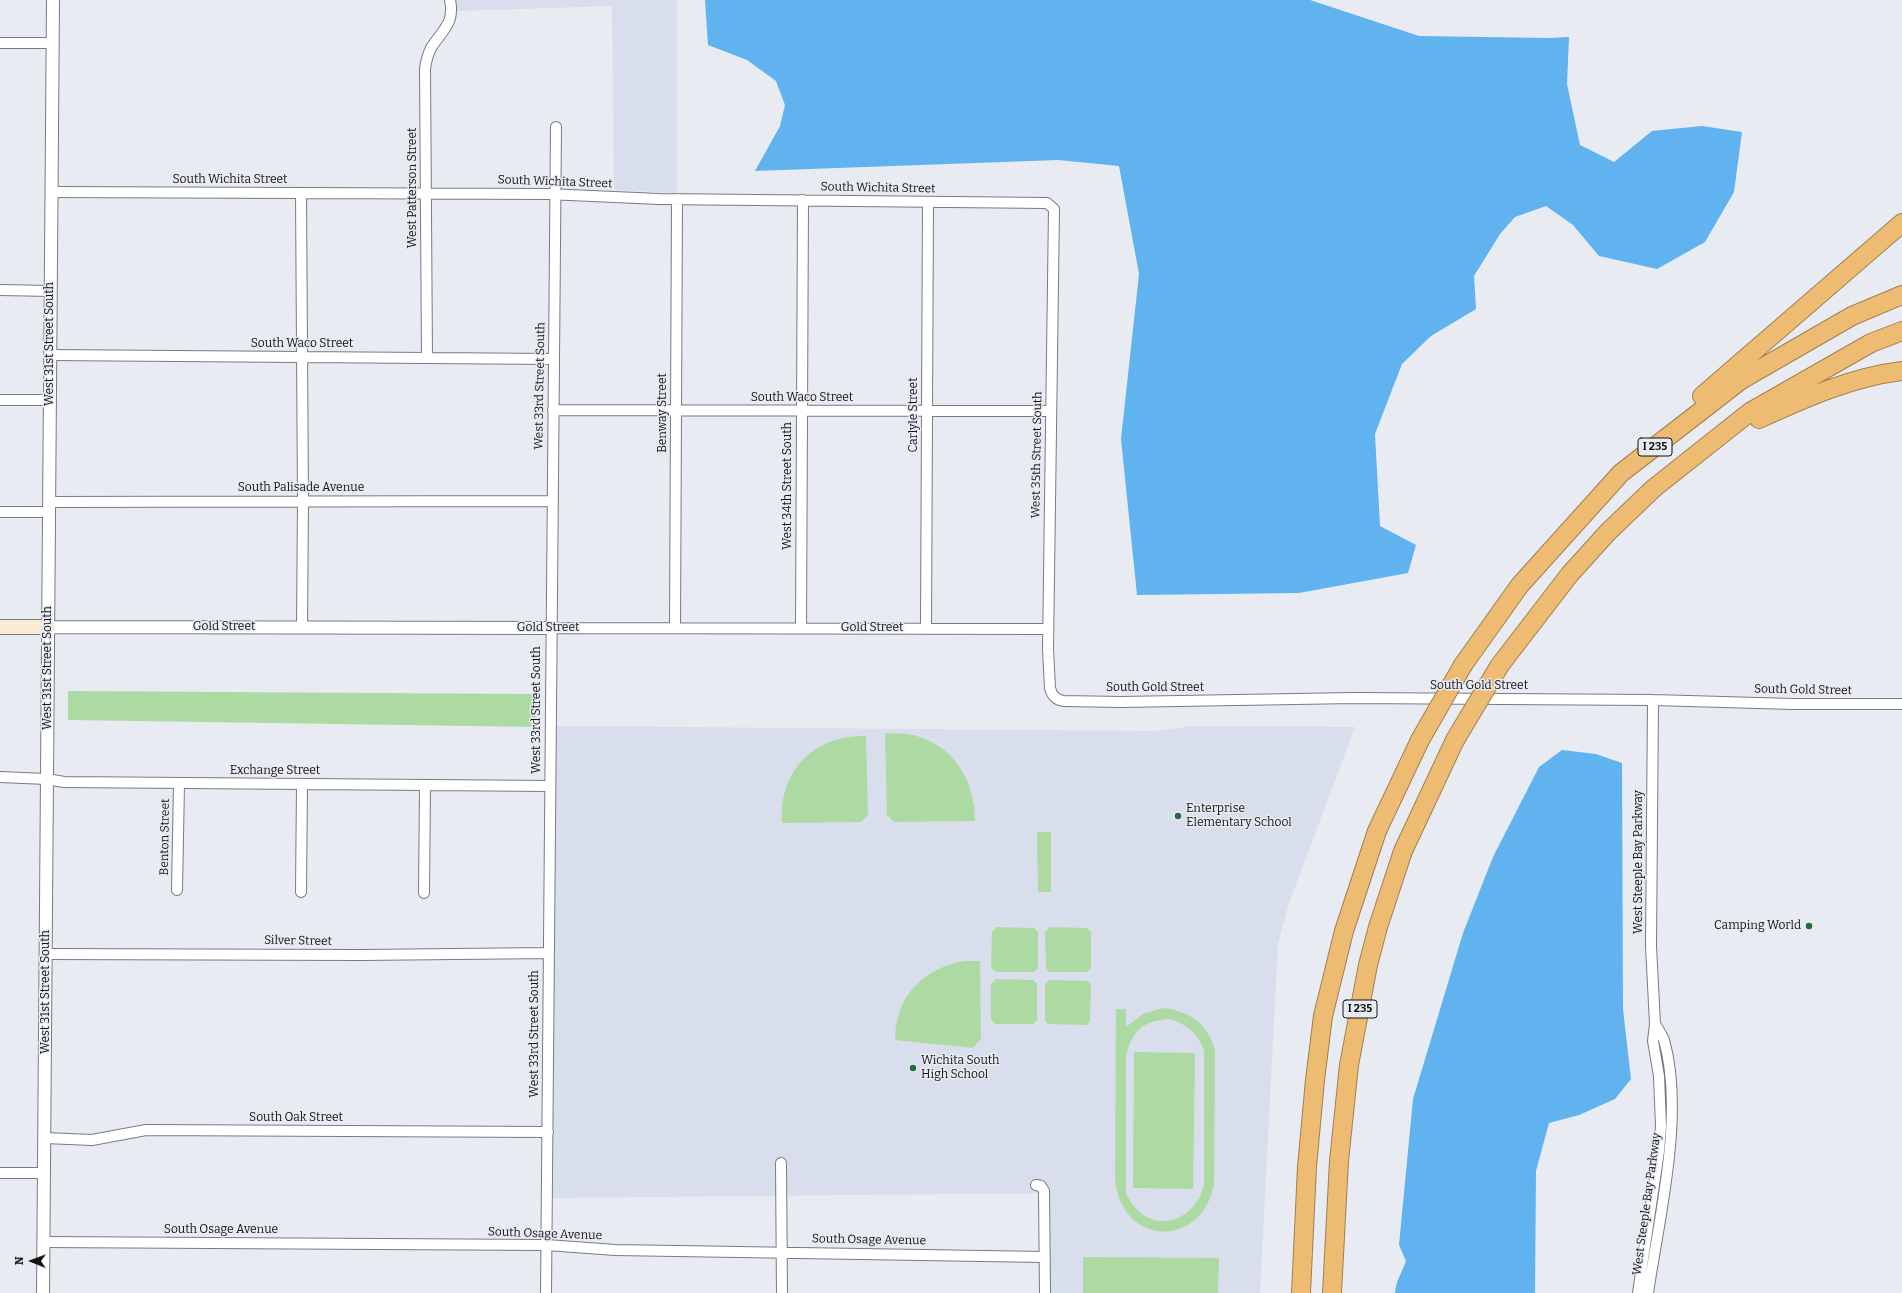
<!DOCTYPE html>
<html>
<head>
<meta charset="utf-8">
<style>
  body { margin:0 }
  #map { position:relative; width:1902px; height:1293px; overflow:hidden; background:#e8ebf1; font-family:Bitter,serif }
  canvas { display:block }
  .north { position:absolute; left:12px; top:1241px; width:40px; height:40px; -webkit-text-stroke:3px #e8ebf1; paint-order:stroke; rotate:271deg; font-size:11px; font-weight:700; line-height:16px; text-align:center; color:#121315 }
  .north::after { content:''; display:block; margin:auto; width:14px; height:18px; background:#121315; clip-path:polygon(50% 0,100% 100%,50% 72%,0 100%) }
</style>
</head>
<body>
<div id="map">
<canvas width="1902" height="1293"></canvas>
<div class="north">N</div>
</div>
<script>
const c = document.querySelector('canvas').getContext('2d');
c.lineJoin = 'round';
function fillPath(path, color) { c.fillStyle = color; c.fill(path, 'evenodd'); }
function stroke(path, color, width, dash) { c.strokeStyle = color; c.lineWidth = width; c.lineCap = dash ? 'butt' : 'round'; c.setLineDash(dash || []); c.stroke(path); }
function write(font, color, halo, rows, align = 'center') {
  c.font = font + ' Bitter,serif'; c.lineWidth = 3; c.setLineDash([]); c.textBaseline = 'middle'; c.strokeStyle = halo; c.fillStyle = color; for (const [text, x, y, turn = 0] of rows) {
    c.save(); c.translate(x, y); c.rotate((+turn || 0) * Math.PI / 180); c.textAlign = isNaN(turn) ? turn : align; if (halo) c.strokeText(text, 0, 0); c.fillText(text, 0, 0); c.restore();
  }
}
fillPath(new Path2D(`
  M456,0H677V193L614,190L612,6L457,11Z
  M555,726L1154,731L1194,726L1355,727L1289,903L1278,943L1260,1293H1050V1193L553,1198Z`), '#d8deeb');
fillPath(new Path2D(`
  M68,691L535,694L537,727L68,720Z
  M885,733C894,734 904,733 913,735C954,745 975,781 975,821L894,822L887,815Z
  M866,736L868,815L861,822L782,823C779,770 814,735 866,736Z
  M1037,832H1051V892H1038Z
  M996,927L1034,928L1038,932V968L1034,972H996L991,968L992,932Z
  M1050,927L1087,928L1091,932V968L1087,972H1049L1046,968L1045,932Z
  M964,961H980L981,1039L973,1048L895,1040C896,996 922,969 964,961Z
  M996,979L1033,980L1037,984V1020L1033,1024H995L991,1019V984Z
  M1050,980L1087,981L1091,984L1090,1021L1087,1025L1048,1024L1045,1020V984Z
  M1163,1008C1189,1011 1209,1024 1215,1051L1214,1184C1202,1249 1121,1247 1115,1179L1116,1009H1126V1027L1143,1014ZM1169,1019C1187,1024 1197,1033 1204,1050V1182C1201,1211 1169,1232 1143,1215C1135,1209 1130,1201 1126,1193V1056C1132,1031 1142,1021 1169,1019Z
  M1134,1052L1195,1053L1193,1189L1133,1188Z
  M1083,1257L1219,1258L1218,1293H1083Z`), '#addaa3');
fillPath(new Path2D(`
  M705,0H1310L1419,36L1549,38L1569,37L1567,84L1580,145L1614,162L1652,131L1702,126L1742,132L1734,192L1705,242L1657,269L1599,256L1573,225L1546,206L1515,217L1500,234L1474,276L1476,309L1431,336L1402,364L1375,434L1380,526L1416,545L1408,573L1299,593L1137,595L1121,439L1139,274L1119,166L1058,160L755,171L780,126L785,105L776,81L747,60L708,45Z
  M1562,750L1596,754L1622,763L1623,1009L1631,1079L1615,1099L1579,1115L1549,1123L1536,1171L1535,1293H1395C1396,1280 1402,1273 1406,1261L1399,1245L1413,1099L1463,933L1493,857L1539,767Z`), '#60b3ee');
const minor = new Path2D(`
  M0,43H53
  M52,192L547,194L659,199L1047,203L1054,209L1048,649L1050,688C1052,696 1056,700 1064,701L1121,702L1354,698L1653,700L1793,704H1902
  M301,193L303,501L302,627
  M0,290L51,291
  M50,355L553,359
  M427,358L425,69C426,61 428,54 431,48C442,30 455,24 450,0
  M0,400H50
  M553,410L1051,411
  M49,502L552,501
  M0,512H49
  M551,628L1048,629
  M675,628L677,199
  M801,628L803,200
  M926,628L928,202
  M1653,700L1651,946L1655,1024
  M0,777L47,779L64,782L550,786
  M177,890L179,784
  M301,892L302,785
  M424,893L425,785
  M46,954L361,955L549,953
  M45,1138L92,1140L146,1130L548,1132
  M781,1163L782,1293
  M0,1173H44
  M1036,1185L1041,1186L1044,1191L1045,1293
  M44,1242L547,1245L615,1250L1045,1257
  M546,1293L556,127
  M1638,1293L1659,1151L1661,1126L1659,1076L1653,1041L1655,1024C1658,1029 1662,1035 1664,1040C1685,1114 1659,1218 1648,1293`);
const tertiary = new Path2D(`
  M48,627L551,628
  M43,1293L53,0`);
const secondary = new Path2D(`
  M0,627H48`);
const motorway = new Path2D(`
  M1702,396L1902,223
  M1759,419C1805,398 1852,377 1902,371
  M1463,665L1520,585L1621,473L1741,380L1852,316L1902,295
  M1500,665L1570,574L1608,532L1654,488L1750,412L1871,343L1902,331
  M1301,1293L1307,1167L1315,1080L1323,1016L1344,931L1377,831L1420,740
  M1332,1293L1339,1161L1349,1065L1368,965L1378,927L1403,851L1455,740`);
stroke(minor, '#797b81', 12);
stroke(tertiary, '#797b81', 14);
stroke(secondary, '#797b81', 16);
stroke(motorway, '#a08051', 20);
stroke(minor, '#fff', 10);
stroke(tertiary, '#fff', 12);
stroke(secondary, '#faebd4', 14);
stroke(motorway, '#edbb71', 18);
const motorwayBridge = new Path2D(`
  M1420,740L1463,665
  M1455,740L1500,665`);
stroke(motorwayBridge, '#a08051', 20, []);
stroke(motorwayBridge, '#edbb71', 18);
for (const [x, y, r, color] of [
  [1178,816,4,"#236d3b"],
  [1809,926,4,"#236d3b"],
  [913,1068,4,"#236d3b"]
]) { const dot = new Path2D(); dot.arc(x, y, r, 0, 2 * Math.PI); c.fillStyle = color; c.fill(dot); stroke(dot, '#e8ebf1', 1.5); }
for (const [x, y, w] of [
  [1655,447,34],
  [1360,1009,34]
]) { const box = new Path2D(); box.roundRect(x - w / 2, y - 9, w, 18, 3); c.fillStyle = '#e8ebf1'; c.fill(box); stroke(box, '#121315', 1); }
write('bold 11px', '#121315', null, [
  ["I 235",1655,447],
  ["I 235",1360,1009]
]);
write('12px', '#121315', '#e8ebf1', [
  ["South Wichita Street",230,180],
  ["South Wichita Street",555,182,2],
  ["West Patterson Street",413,188,-90],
  ["South Wichita Street",878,188,1],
  ["West 31st Street South",50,344,-90],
  ["South Waco Street",302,344],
  ["West 33rd Street South",540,386,-89],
  ["South Waco Street",802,398],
  ["Benway Street",663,413,-90],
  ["Carlyle Street",914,415,-90],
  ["West 35th Street South",1037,455,-89],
  ["West 34th Street South",788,486,-90],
  ["South Palisade Avenue",301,488],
  ["Gold Street",224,627],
  ["Gold Street",548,628],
  ["Gold Street",872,628],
  ["West 31st Street South",48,668,-90],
  ["South Gold Street",1479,686],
  ["South Gold Street",1155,688],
  ["South Gold Street",1803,690,1],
  ["West 33rd Street South",537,710,-90],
  ["Exchange Street",275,771],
  ["Benton Street",165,837,-89],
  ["West Steeple Bay Parkway",1639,862,-90],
  ["Silver Street",298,941,1],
  ["West 31st Street South",46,992,-90],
  ["West 33rd Street South",535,1034,-90],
  ["South Oak Street",296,1118],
  ["West Steeple Bay Parkway",1647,1204,-82],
  ["South Osage Avenue",221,1230],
  ["South Osage Avenue",545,1234,2],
  ["South Osage Avenue",869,1240,1]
]);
write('12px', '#121315', '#e8ebf1', [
  ["Enterprise",1186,809],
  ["Elementary School",1186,823],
  ["Camping World",1801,926,"right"],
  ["Wichita South",921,1061],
  ["High School",921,1075]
], 'left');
</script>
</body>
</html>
